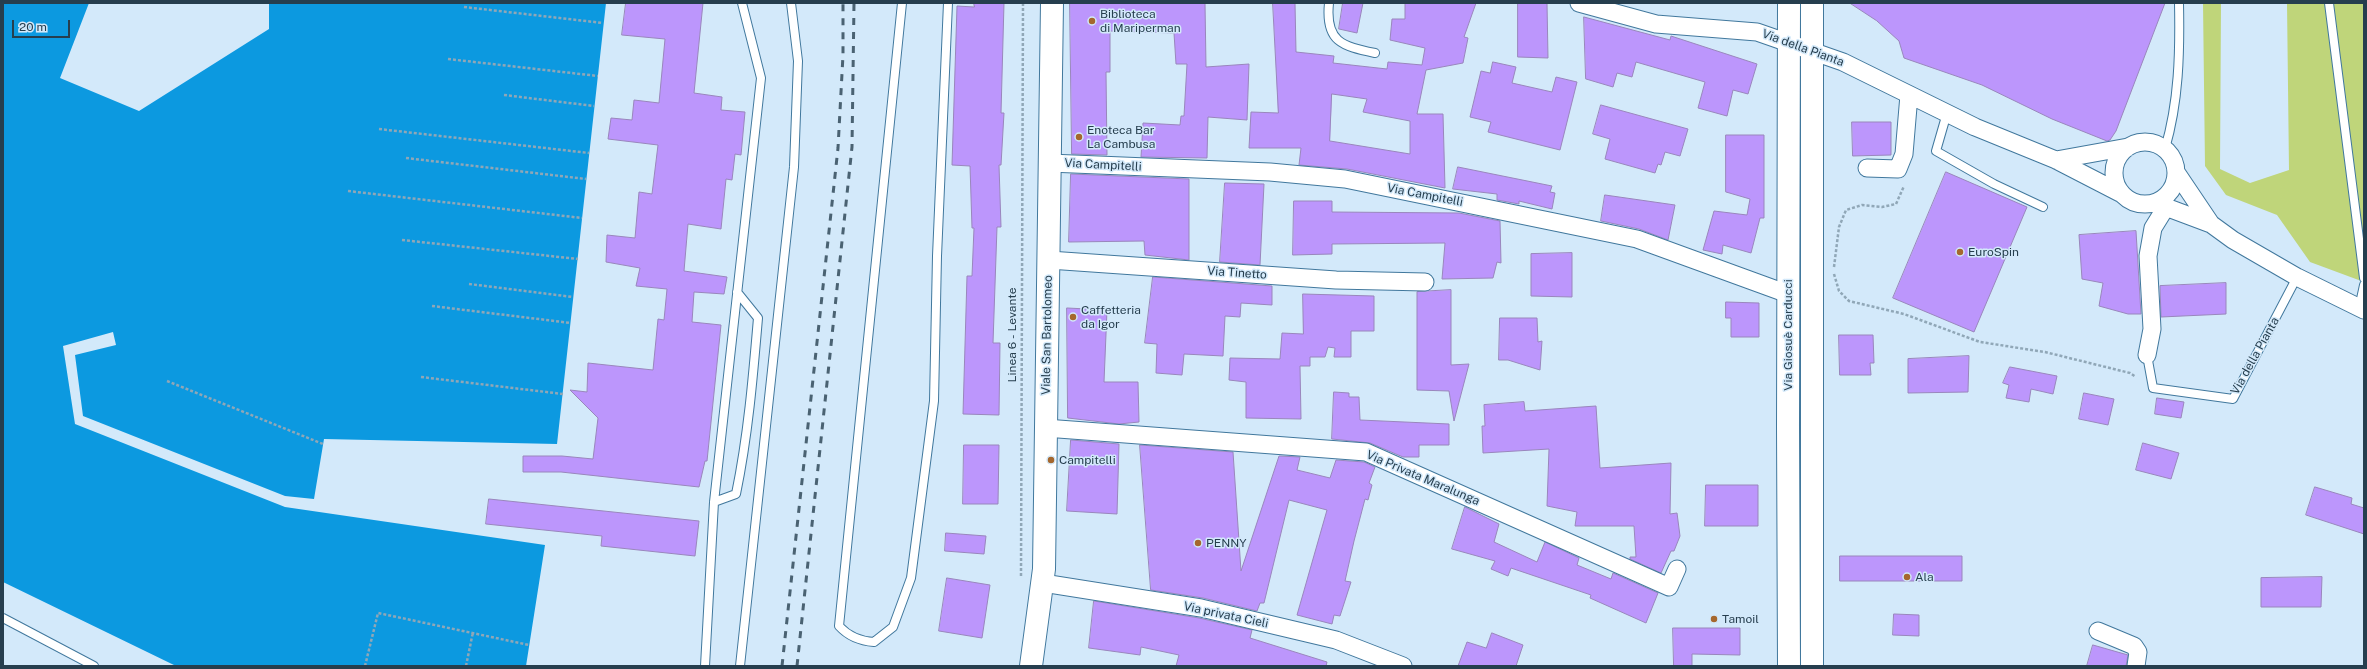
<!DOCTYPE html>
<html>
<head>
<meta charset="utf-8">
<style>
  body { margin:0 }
  #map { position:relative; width:2367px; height:669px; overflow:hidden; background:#d3e9fa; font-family:"Public Sans",sans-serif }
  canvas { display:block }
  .frame { position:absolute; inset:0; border:4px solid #263e4e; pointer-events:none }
  .scale { position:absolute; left:12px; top:20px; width:58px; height:18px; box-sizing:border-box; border:2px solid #263e4e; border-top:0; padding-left:5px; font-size:12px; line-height:14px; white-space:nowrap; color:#263e4e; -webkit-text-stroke:3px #d3e9fa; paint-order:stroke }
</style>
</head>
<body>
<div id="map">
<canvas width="2367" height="669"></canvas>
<div class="frame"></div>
<div class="scale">20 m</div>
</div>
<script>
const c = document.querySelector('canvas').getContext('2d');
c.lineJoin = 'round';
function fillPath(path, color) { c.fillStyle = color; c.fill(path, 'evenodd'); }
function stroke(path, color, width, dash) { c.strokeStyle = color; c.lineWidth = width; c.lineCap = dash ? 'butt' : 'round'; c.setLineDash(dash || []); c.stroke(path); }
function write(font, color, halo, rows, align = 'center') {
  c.font = font + ' "Public Sans",sans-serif'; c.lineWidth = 3; c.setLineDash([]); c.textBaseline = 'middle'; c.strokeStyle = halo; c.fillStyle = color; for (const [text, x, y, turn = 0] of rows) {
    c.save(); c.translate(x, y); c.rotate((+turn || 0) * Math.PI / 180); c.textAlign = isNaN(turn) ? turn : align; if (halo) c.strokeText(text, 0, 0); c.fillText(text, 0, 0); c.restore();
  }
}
fillPath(new Path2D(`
  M2203,3H2221L2220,169L2250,183L2289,170L2287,3H2364V282L2310,262L2277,215L2226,195L2205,166Z`), '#bfd57a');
fillPath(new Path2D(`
  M3,3H89L60,78L139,111L269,29V3H606L557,444L324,439L314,499L285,496L83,416L75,355L116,345L113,332L63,346L75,424L285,507L545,545L526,666H176L3,582Z`), '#0c99e0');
const building = new Path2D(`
  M626,3H703L694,93L722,97L721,110L745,112L741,155L735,154L732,180L726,179L721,229L688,224L684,271L727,277L724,294L694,292L692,322L721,325L707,461H705L699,487L561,472H523V456H562L593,459L598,418L570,390L587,392L588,363L653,370L658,319L664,320L667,289L636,286L640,268L606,262L607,235L635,238L639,192L652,194L658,145L608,139L611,118L632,120L634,100L659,103L665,39L622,35Z
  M974,3H1004L1001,113H1004L1001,165H999L1001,227H997L993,343H1000L999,415L963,414L967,276H972L974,228H972L970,166L952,165L957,6L974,7Z
  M1070,3H1205L1206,67L1249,64L1247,120L1208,117L1207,158L1141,157L1143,123L1180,125L1181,116H1184L1187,64H1176L1174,33L1110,31V72H1106L1107,155L1072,154Z
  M1273,3H1295L1296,52L1334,56L1333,63L1387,69L1388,62L1422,65L1425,48L1390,40L1392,19H1405V3H1476L1464,37L1468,38L1463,63L1426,70L1417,114H1443L1445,188L1347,169L1299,165L1301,148H1249L1251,112L1278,113ZM1332,94L1367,99L1363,112L1410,121V154L1330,141Z
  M1343,3H1363L1357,33L1339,29Z
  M1518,3H1547L1548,58L1518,57Z
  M1850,3H2165L2116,131L2110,140L2107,141L2052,119L1982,85L1904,58L1899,41L1877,21Z
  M1584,17L1670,40L1671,36L1757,64L1748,94L1733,90L1727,116L1698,108L1705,82L1636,62L1632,77L1617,73L1613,87L1586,79Z
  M1493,62L1516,67L1512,83L1552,92L1556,77L1577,82L1560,150L1488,132L1491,122L1470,117L1481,71L1490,73Z
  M1601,105L1688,129L1680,156L1665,152L1661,165L1658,164L1655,173L1605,159L1610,139L1593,134Z
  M1852,122H1891V155L1853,156Z
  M1726,135H1764V218H1760L1751,253L1723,245L1722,254L1703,250L1714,211L1747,215L1750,199L1726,192Z
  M1458,167L1552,186L1550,192L1555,193L1552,209L1519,201V204L1497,200V194L1453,189Z
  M1946,172L2027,207L1974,332L1893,298Z
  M1071,174L1189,179V260L1145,255L1144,241L1069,242Z
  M1225,183L1264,184L1260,265L1220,262Z
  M1605,195L1675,205L1668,240L1639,229L1601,221Z
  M1294,201H1332V212L1459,213L1500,221L1501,263L1497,262L1493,278L1442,279L1445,243L1332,244V254L1293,255Z
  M2136,231L2141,314H2128L2099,306L2103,283L2082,279L2079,235Z
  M1572,253V297L1531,296V254Z
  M1153,277L1272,286V305L1241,303L1240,317L1225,316L1223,356L1184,354L1182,375L1156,373L1157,344L1145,343Z
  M2226,283V314L2161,317L2160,286Z
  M1451,290V365L1469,364L1454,421L1449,391L1417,390V292Z
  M1303,294L1374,296V331H1351V357H1334L1335,348L1328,347L1325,357H1310V366H1300L1301,419L1246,418V382L1229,380L1230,358L1280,359L1282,333L1303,334Z
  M1726,302L1759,303V337H1731V318H1726Z
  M1067,308L1107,310L1104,382H1138L1139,422L1119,424L1068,418Z
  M1500,318H1537L1538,342L1542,341L1540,370L1508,360H1499Z
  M1839,335H1873L1874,363H1870L1871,375H1840Z
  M1969,356L1968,392L1908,393V359Z
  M2010,367L2057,376L2053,394L2031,389L2029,402L2006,398L2009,385L2003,383Z
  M1334,392L1349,393V397H1359L1360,420L1449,424V445H1419V457H1403L1370,443L1332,439Z
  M2084,393L2114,399L2108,425L2079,419Z
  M2157,398L2184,402L2181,418L2155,414Z
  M1524,402L1525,411L1596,406L1600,468L1671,463L1670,514L1677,513L1680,536L1674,551H1671L1661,573L1630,559V557H1636L1634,526H1575L1577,512L1547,506L1549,449L1483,453L1482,426H1485L1484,405Z
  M1071,440L1119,444L1117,514L1067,511Z
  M2143,443L2179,453L2171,479L2136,470Z
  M964,445H999L998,504H963Z
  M1140,445L1233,452L1241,571L1279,456L1300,457L1297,470L1330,478L1336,460L1364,462L1375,467L1369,483L1372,485L1368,500L1365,499L1354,541L1345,581L1351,582L1340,616L1334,615L1332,624L1297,615L1327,510L1289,500L1264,603H1260L1257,611L1203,598L1151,590Z
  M1706,485H1758V526H1705Z
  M2315,487L2352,498L2351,504L2364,508V534L2306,515Z
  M489,499L699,521L695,556L601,546L602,536L486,524Z
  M1465,507L1499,524L1494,542L1537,562L1545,542L1579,558L1577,565L1611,579L1613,573L1658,593L1646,623L1590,598L1591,595L1511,568L1508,576L1491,569L1495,561L1452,549Z
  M946,533L986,536L984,554L945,551Z
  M1840,556H1962V581H1840Z
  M2322,577L2321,607H2261V578Z
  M947,578L990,585L982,638L939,631Z
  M1094,601L1199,618L1252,630L1250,638L1327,662L1326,666H1176L1179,655L1141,647L1140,655L1089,648Z
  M1894,614L1919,615V636L1893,635Z
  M1673,628H1740V655L1692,654V666H1674Z
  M1492,633L1523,645L1516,666H1458L1467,642L1486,648Z
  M2093,645L2128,655L2126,666H2087Z`);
fillPath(building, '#bc96fc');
stroke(building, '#9986bc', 1);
const service = new Path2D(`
  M902,3L839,626C849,637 860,641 874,642L893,627L911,578L934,401L937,256L948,3
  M1329,3C1325,42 1342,46 1375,53
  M2329,3L2364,278
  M1947,113L1936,151L1994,184L2043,207
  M2165,149C2179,101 2180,53 2179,3
  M2359,308L2364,285
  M2147,355L2153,388L2233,399L2297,277
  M714,502L736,494C748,436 753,377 758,318L737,292
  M3,618L94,666
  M705,666L714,502L761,78L742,3
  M740,666L794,167L798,61L791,3`);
const minor = new Path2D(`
  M1579,3L1656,24L1757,32L1843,62L1975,127L2056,160L2120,193
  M2114 173a31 31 0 1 1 62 0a31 31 0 1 1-62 0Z
  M2056,160L2128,147
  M1049,163L1270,172L1345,179L1637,239L1788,294
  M1867,168L1898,169L1904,154L1909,95
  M2176,172L2211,224
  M2155,203L2211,224L2233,240L2297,277L2364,310
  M1049,260L1336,280L1425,282
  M2147,355L2152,329L2148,256L2153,228L2166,207
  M1045,428L1366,452L1669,587L1677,569
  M1043,583L1201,608L1336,640L1403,666
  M2098,631L2134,646L2138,652L2136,666`);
const secondary = new Path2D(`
  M1031,666L1044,569L1052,3`);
const primary = new Path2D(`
  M1812,3V666
  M1789,666L1788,426L1789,3`);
stroke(service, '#41789d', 10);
stroke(minor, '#41789d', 19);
stroke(secondary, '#41789d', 24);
stroke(primary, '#41789d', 24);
stroke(new Path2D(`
  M464,7L603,23
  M448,59L598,76
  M504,95L594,106
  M379,129L589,153
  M406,158L586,179
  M348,191L582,218
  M402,240L578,259
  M1834,267L1839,227L1846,210L1862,205L1882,207L1896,204L1904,186
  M1834,274L1839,291L1849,301L1904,314L1980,342L2045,352L2130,373L2136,377
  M469,284L573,297
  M432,306L571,323
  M421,377L563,394
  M167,381L323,444
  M1021,576L1023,3
  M365,666L378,613L529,645
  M466,666L473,632`), '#90a7b7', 2.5, [3, 2]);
stroke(service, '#fff', 8);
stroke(minor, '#fff', 17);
stroke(secondary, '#fff', 22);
stroke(primary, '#fff', 22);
stroke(new Path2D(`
  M782,666L838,148L843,55V3
  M797,666L852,147L854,3`), '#4a6272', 3, [7, 7]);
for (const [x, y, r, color] of [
  [1092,21,4,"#a5672d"],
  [1079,137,4,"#a5672d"],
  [1960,252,4,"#a5672d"],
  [1073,317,4,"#a5672d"],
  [1051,460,4,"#a5672d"],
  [1198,543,4,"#a5672d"],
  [1907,577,4,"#a5672d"],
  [1714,619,4,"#a5672d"]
]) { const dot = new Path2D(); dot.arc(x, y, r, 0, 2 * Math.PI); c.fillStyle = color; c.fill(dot); stroke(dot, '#d3e9fa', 1.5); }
write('12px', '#263e4e', '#d3e9fa', [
  ["Biblioteca",1100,14],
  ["di Mariperman",1100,28],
  ["Enoteca Bar",1087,130],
  ["La Cambusa",1087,144],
  ["EuroSpin",1968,252],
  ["Caffetteria",1081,310],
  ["da Igor",1081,324],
  ["Campitelli",1059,460],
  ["PENNY",1206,543],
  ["Ala",1915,577],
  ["Tamoil",1722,619]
], 'left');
write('12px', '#263e4e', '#d3e9fa', [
  ["Via della Pianta",1803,48,20],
  ["Via Campitelli",1103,165,3],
  ["Via Campitelli",1425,195,11],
  ["Via Tinetto",1237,273,4],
  ["Linea 6 - Levante",1012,335,-90],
  ["Viale San Bartolomeo",1047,335,-89],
  ["Via Giosuè Carducci",1788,335,-90],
  ["Via della Pianta",2255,356,-61],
  ["Via Privata Maralunga",1423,478,23],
  ["Via privata Cieli",1226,615,12]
]);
</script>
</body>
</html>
